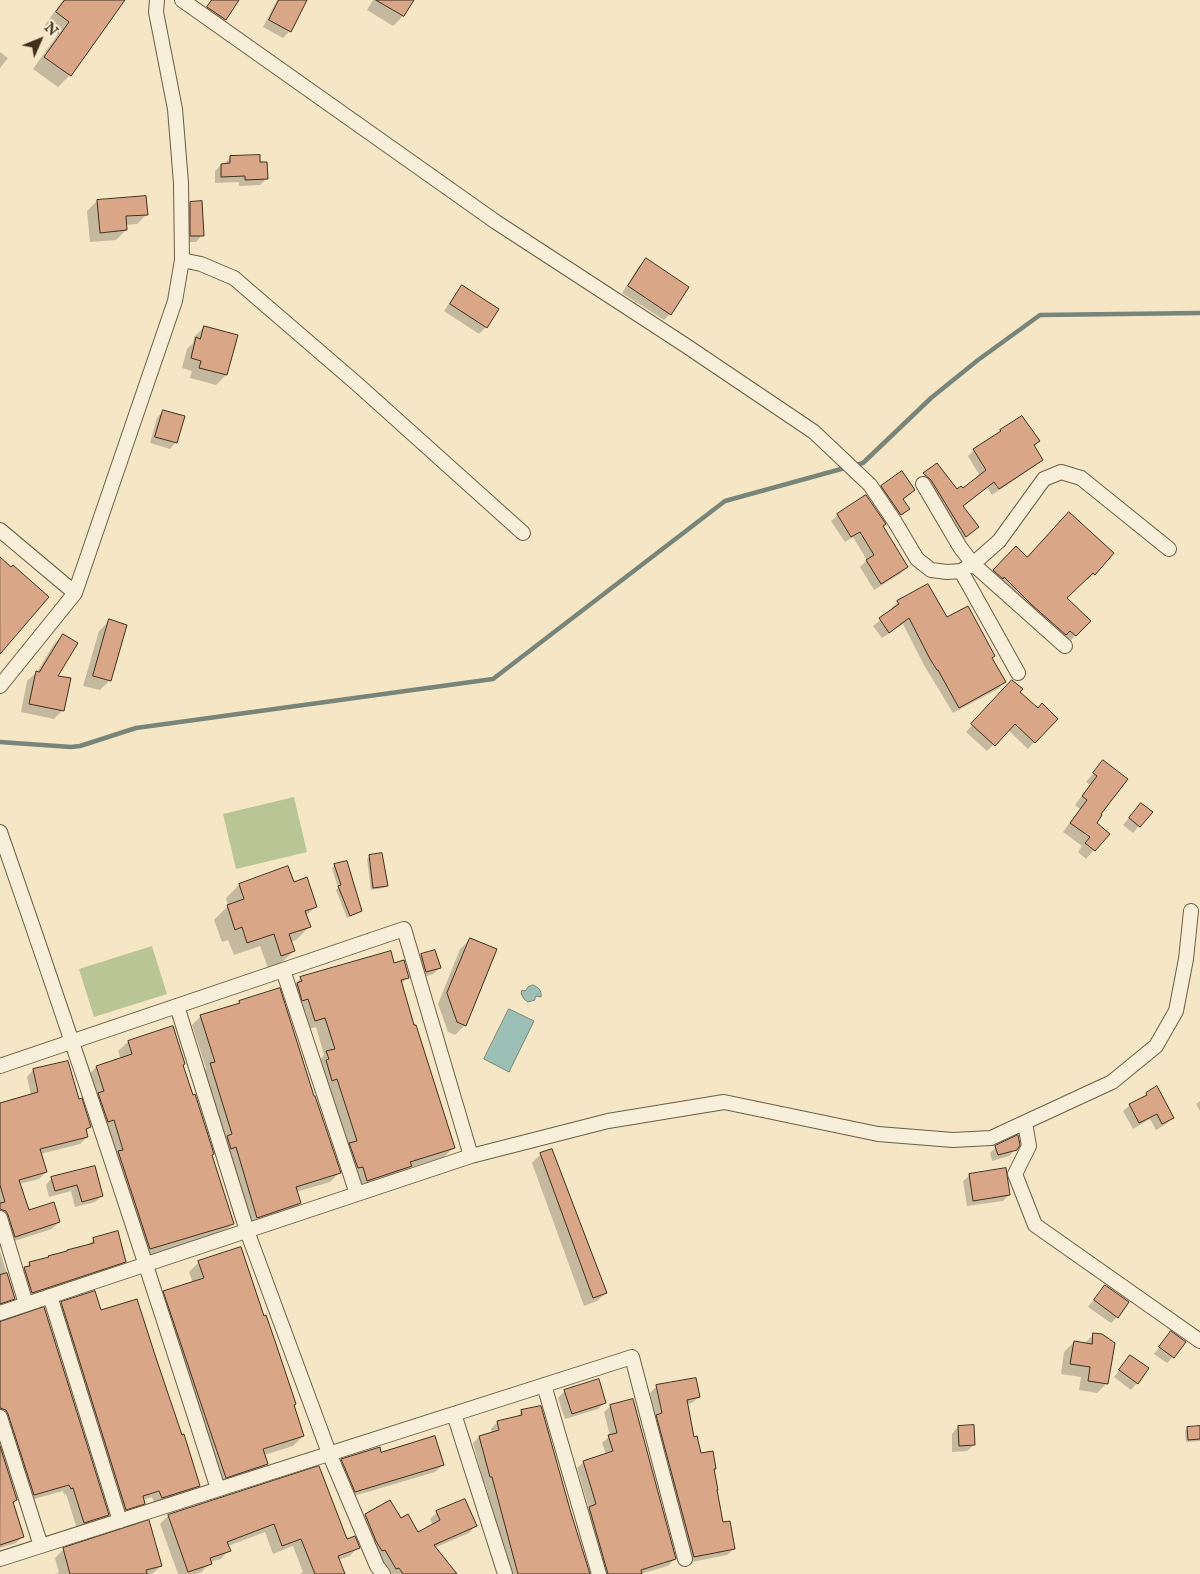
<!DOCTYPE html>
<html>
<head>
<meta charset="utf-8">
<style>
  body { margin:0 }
  #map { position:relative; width:1200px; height:1574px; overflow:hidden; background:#f5e7c6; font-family:"IM FELL English",serif }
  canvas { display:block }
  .north { position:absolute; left:15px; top:15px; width:50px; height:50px; -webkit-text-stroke:4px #f8efda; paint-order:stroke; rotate:46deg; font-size:14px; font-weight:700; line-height:20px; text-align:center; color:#412f1c }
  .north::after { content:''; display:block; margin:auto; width:18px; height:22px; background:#412f1c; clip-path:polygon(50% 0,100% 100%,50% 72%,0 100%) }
</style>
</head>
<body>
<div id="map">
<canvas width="1200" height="1574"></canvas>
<div class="north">N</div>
</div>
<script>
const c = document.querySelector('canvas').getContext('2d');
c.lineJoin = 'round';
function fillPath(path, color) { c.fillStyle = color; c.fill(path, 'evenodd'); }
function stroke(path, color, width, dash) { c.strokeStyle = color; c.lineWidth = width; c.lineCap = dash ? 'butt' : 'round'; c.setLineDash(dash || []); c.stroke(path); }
fillPath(new Path2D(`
  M294,797L307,852L236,869L223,814Z
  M152,946L167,994L94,1017L79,969Z`), '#bac596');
const water = new Path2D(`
  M533,985C538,987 542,990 541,997L537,996L535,997V1000L528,1002L524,999L521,993L522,990L525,991L528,987Z
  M509,1009L534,1021L509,1072L484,1059Z`);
fillPath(water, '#9cbfb6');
stroke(water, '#788578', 1);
fillPath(new Path2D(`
  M63,0H123L70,75L58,87L33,69L58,34L45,25Z
  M211,0H238L225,20L219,26L202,14Z
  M277,0H306L290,31L283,38L263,27Z
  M373,0H412L403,16L393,26L367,10Z
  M0,52L8,58L0,68Z
  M230,157L259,164L266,179L260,185L239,186V182L215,183V171L221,165H224Z
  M97,201L147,214L137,224L125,225L126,230L116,240L90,242L87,211Z
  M191,203L202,235L196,242H184V210Z
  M646,260L670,314L664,320L622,293L639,266Z
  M462,286L498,309L486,327L479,334L444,311L456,293Z
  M204,327L226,375L216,385L190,378L192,371L182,368L187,349L193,343L194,337Z
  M163,411L176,442L170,449L150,443L157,418Z
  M1001,431L1038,441L1033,447L1041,460L1035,466L992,495L987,487L962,507L971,533L959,543L918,480L937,464L957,490H963L980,476L968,456L974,450L995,437Z
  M882,487L913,490L902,500L908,508L894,520L876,493Z
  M838,515L882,527L907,567L900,574L874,590L860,567L867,560L853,537L845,542L831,521Z
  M1063,520L1094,574L1088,580L1085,578L1065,598L1089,621L1069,642L987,577L1016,548L1027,558Z
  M898,602L947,618L991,659L1005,682L998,689L953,713L924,665L903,624L882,638L873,626L893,610L891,608Z
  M109,621L110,680L100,690L83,686L99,631Z
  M63,635L56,676L63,710L54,719L21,712L27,681L37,672L54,644Z
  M1006,688L1019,692L1034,742L1028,749L1008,730L987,751L966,732Z
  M1103,762L1100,815L1095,823L1108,834L1086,859L1078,852L1082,846L1063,832L1080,809L1075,805L1090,785L1086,782Z
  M1135,811L1151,812L1133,833L1123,825Z
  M370,856L387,885L384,888L371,890L367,859Z
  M335,866L361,910L358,913L347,918L336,890L338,888L332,868Z
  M293,883L316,906L306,916L310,926L296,940L290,942L294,951L280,964L268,968L260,946L234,955L228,940L222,942L214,920L228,906L226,898L239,885Z
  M470,939L465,1025L455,1035L448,1032L438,1004L460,949Z
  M434,951L440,968L433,974L420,978L415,962L421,955Z
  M393,964L408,977L401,984L454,1147L444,1157L409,1168L401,1176L358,1190L318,1062L324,1055L316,1027L305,1030L292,988L301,978Z
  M240,1002L313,1098L339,1173L330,1182L296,1192L300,1203L291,1212L248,1226L201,1073L206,1069L192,1025L201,1016L236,1005Z
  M128,1042L182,1066L233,1223L223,1233L140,1258L87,1077L96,1067L121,1059L118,1051Z
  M33,1070L78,1101L90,1127L85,1131L87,1137L80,1144L40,1154L46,1172L39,1179L19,1184L28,1212L59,1222L52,1229L8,1243L0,1214V1104L31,1095L27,1077Z
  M1157,1088L1172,1118L1166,1124L1156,1130L1150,1119L1133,1129L1123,1111L1130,1105Z
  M1200,1101V1111L1196,1104Z
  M996,1147L1016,1149L1009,1156L992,1161L990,1153Z
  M541,1154L606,1293L597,1301L584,1306L532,1163Z
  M94,1167L102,1196L95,1202L75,1207L71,1191L49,1197L46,1185L52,1178Z
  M970,1175L1009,1195L1003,1201L967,1206L963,1181Z
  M93,1240L125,1261L118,1268L25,1299L18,1275L30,1263L87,1246Z
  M0,1251L14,1298L7,1305L0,1308Z
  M199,1262L293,1405L303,1436L293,1446L264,1455L267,1464L257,1473L216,1487L155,1302L164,1292L193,1283L189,1272Z
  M1105,1286L1117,1317L1111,1323L1088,1307Z
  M62,1303L100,1312L198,1486L191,1492L155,1504L152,1497L142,1500L143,1503L136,1510L119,1516L55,1310Z
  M0,1322L108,1515L101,1521L77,1529L66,1494L64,1495L63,1491L27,1501L0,1419Z
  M1171,1333L1173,1357L1167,1363L1154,1354Z
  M1094,1334L1107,1383L1097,1393L1079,1390L1081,1377L1061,1374L1064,1352L1074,1342L1084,1344Z
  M1131,1356L1137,1383L1131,1390L1114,1377Z
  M657,1386L699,1397L692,1403L687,1404L693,1438L700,1454L715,1468L713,1470L722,1524L734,1549L727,1555L687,1563L650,1422L655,1417L650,1393Z
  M565,1391L605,1402L598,1409L565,1419L558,1398Z
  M611,1406L675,1559L668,1566L640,1574H600L582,1515L589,1508L577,1468L584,1462L606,1454L602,1443L610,1436L604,1412Z
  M522,1412L589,1574H510L485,1483H484L473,1443L479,1437L492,1434L491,1429L497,1422L516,1418Z
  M958,1427L974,1445L967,1451L952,1452V1434Z
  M1200,1427V1441L1186,1442L1185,1431L1188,1428Z
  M0,1450L16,1500L12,1503L23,1536L16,1543L0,1548Z
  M342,1460L443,1465L435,1472L347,1498L334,1468Z
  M318,1468L347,1540L358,1547L350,1556L338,1560L344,1574H300L303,1572L293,1546L273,1554L265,1532L228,1546L229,1550L221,1559L210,1562L202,1572L196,1574H178L160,1524L168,1516Z
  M390,1501L401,1520L418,1534L433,1526L430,1519L437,1512L475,1526L469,1533L434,1548L450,1568L452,1567L458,1574H389L359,1522L365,1515Z
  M64,1549L161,1566L152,1574H55L59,1573L55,1558Z`), '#0003');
stroke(new Path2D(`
  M0,742L71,747L80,746L136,728L493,679L725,501L863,463L931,398L978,360L1040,315L1200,313`), '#788578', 4.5);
const building = new Path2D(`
  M65,0H125L71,76L44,57L69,22L56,12Z
  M212,0H239L226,20L207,7Z
  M279,0H307L291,32L269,20Z
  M376,0H414L404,16Z
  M260,155V162H267L268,179L245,180V176L221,177V164L230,163V156Z
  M146,196L148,215L126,216L127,230L100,233L97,200Z
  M202,201L204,236H190V202Z
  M646,258L689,287L671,315L628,286Z
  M462,285L499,309L487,328L450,304Z
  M204,326L238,335L227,375L199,368L201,361L191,358L196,337L200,339Z
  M163,410L185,416L177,443L155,437Z
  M1022,416L1040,441L1034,445L1043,460L999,489L994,482L963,506L979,527L966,537L931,480L923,473L937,463L957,489L961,486L963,488L986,470L973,449L1001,431L1000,430Z
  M902,471L915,490L903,499L910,509L901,515L881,486Z
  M866,495L886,524L883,526L908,567L881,584L866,560L874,555L860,532L851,537L837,514Z
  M1069,512L1114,553L1095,575L1093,573L1067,598L1091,621L1076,636L1070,631L1066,635L1032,605L1004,577L1003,579L993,570L1016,546L1027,557Z
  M0,557L11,567L13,565L49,597L0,654Z
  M928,584L947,617L968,606L995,656L992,658L1006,682L959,708L938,670H937L930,659L909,618L889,633L879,618L899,604L897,601Z
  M109,619L127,625L111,681L93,676Z
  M63,634L78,643L58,676L71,678L64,711L29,704L36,671L39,672Z
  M1012,680L1023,689L1020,692L1038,708L1042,703L1058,719L1035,743L1015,724L995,746L971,724Z
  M1103,760L1128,779L1101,814L1102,815L1097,823L1110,834L1095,851L1085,843L1090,837L1070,823L1087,800L1082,796L1097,776L1093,773Z
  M1141,803L1153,812L1140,827L1129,818Z
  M382,853L388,886L373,888L369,855Z
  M347,861L362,911L350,916L338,886L341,885L334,864Z
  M288,866L294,882L307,877L317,907L305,911L311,927L289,934L295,951L281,956L274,934L247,943L242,927L235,930L227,905L244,899L239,884Z
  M470,938L497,949L466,1026L457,1022L447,993Z
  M435,950L441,968L426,972L421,954Z
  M391,951L394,963L404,960L409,978L401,980L414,1025H416L455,1148L410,1162L412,1166L367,1181L363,1167L358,1168L349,1143L357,1141L337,1079L332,1081L326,1060L329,1059L326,1051L335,1049L325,1018L315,1021L308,999L302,1001L297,983L302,981L300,977Z
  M280,988L314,1096H315L341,1173L296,1187L301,1203L257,1218L236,1147L231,1149L227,1136L232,1134L210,1063L215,1062L200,1015L240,1003L239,1001Z
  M173,1026L185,1064L183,1065L193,1095L195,1094L214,1154L212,1155L234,1224L150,1249L118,1151L123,1150L114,1120L108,1122L98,1093L104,1091L96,1066L132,1054L128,1041Z
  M68,1061L79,1099L82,1098L91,1127L86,1129L88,1137L40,1149L47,1172L19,1180L29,1210L54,1202L60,1222L15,1237L8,1215L6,1211L0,1209V1203L5,1202L0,1185V1103L38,1092L33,1069Z
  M1157,1086L1174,1118L1162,1124L1157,1114L1139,1123L1129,1104L1147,1095L1146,1093Z
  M1018,1135L1020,1145L1017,1150L998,1155L995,1146Z
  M552,1149L607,1293L593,1298L540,1153Z
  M95,1166L103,1196L82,1202L77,1185L55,1191L51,1177Z
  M1006,1168L1010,1195L973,1201L969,1174Z
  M118,1231L126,1262L32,1293L24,1267L30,1266L29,1262L49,1257L48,1256L67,1251V1250L94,1243L93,1238Z
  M241,1247L264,1316L266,1315L275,1341L296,1404L294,1405L304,1436L263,1449L268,1464L226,1478L163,1291L204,1278L198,1261Z
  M7,1273L15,1299L0,1304V1275Z
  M1105,1285L1129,1302L1118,1318L1094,1300Z
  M95,1291L101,1310L137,1299L155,1355L182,1435L184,1434L200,1486L162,1498L159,1491L143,1496L145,1504L126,1510L61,1302Z
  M44,1307L109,1515L84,1523L73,1488L71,1489L69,1485L34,1495L8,1414L6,1410L0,1408V1322Z
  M1171,1331L1186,1342L1174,1358L1159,1347Z
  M1093,1333L1102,1334L1115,1343L1108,1384L1088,1381L1090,1367L1070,1364L1074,1341L1092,1344Z
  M1130,1355L1149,1368L1138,1384L1119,1370Z
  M696,1378L700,1397L687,1400L694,1437L697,1436L701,1453L713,1451L716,1469H714L718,1490H717L723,1522L730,1521L735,1549L694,1557L656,1415L662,1413L656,1385Z
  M599,1379L606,1403L572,1414L564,1390Z
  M633,1399L676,1559L641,1570L642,1574H608L589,1507L596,1504L583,1461L613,1451L608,1435L617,1433L610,1405Z
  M541,1406L571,1513L590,1574H518L492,1477H490L479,1436L499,1430L497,1421L522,1415L521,1410Z
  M974,1425L975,1445L959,1446L958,1426Z
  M1200,1426V1439L1188,1440L1187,1427Z
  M435,1436L444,1465L355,1492L341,1459L380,1447L381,1452Z
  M0,1446L17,1500L13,1502L24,1537L0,1545Z
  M319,1466L347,1539L355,1536L360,1548L338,1556L345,1574H315L301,1539L282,1546L274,1524L227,1542L231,1551L210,1558L212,1564L188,1572L168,1515Z
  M465,1499L477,1526L434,1545L457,1574H403L399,1568L396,1569L385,1550L382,1551L376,1541L365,1514L390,1500L401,1518L408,1514L418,1532L440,1520L436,1511Z
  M149,1520L162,1566L146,1570L147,1574H70L63,1548Z`);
fillPath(building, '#d9a787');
stroke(building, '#412f1c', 1);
const street = new Path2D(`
  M182,0L496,222L685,345L814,432L870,485L895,522L917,559L931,570L947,572L961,571L973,564L999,541L1044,479L1061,472L1081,478L1169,549
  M182,260L201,264L234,278L356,383L523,533
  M923,484L960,547L973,564L1065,646
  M0,530L75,593
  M961,571L1018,673
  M0,686L75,593L175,301L182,260L181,183L175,109L156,12L157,0
  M0,832C76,1050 148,1269 218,1489
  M283,970L357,1194
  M177,1006L247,1231L329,1453L377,1566L383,1574
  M0,1066L404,929L471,1156
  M1025,1123L1029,1146L1015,1174L1035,1225L1200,1341
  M0,1218L26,1304
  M50,1296L120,1521
  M0,1313L471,1156L608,1121L724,1102L878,1134L953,1140L991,1138L1112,1082L1156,1046L1176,1011L1186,959L1191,911
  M544,1385L599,1574
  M454,1414L505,1574
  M0,1417L41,1546
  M0,1559L632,1357L685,1559`);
stroke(street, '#6e5d46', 16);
stroke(street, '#f8efda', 14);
</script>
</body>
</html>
